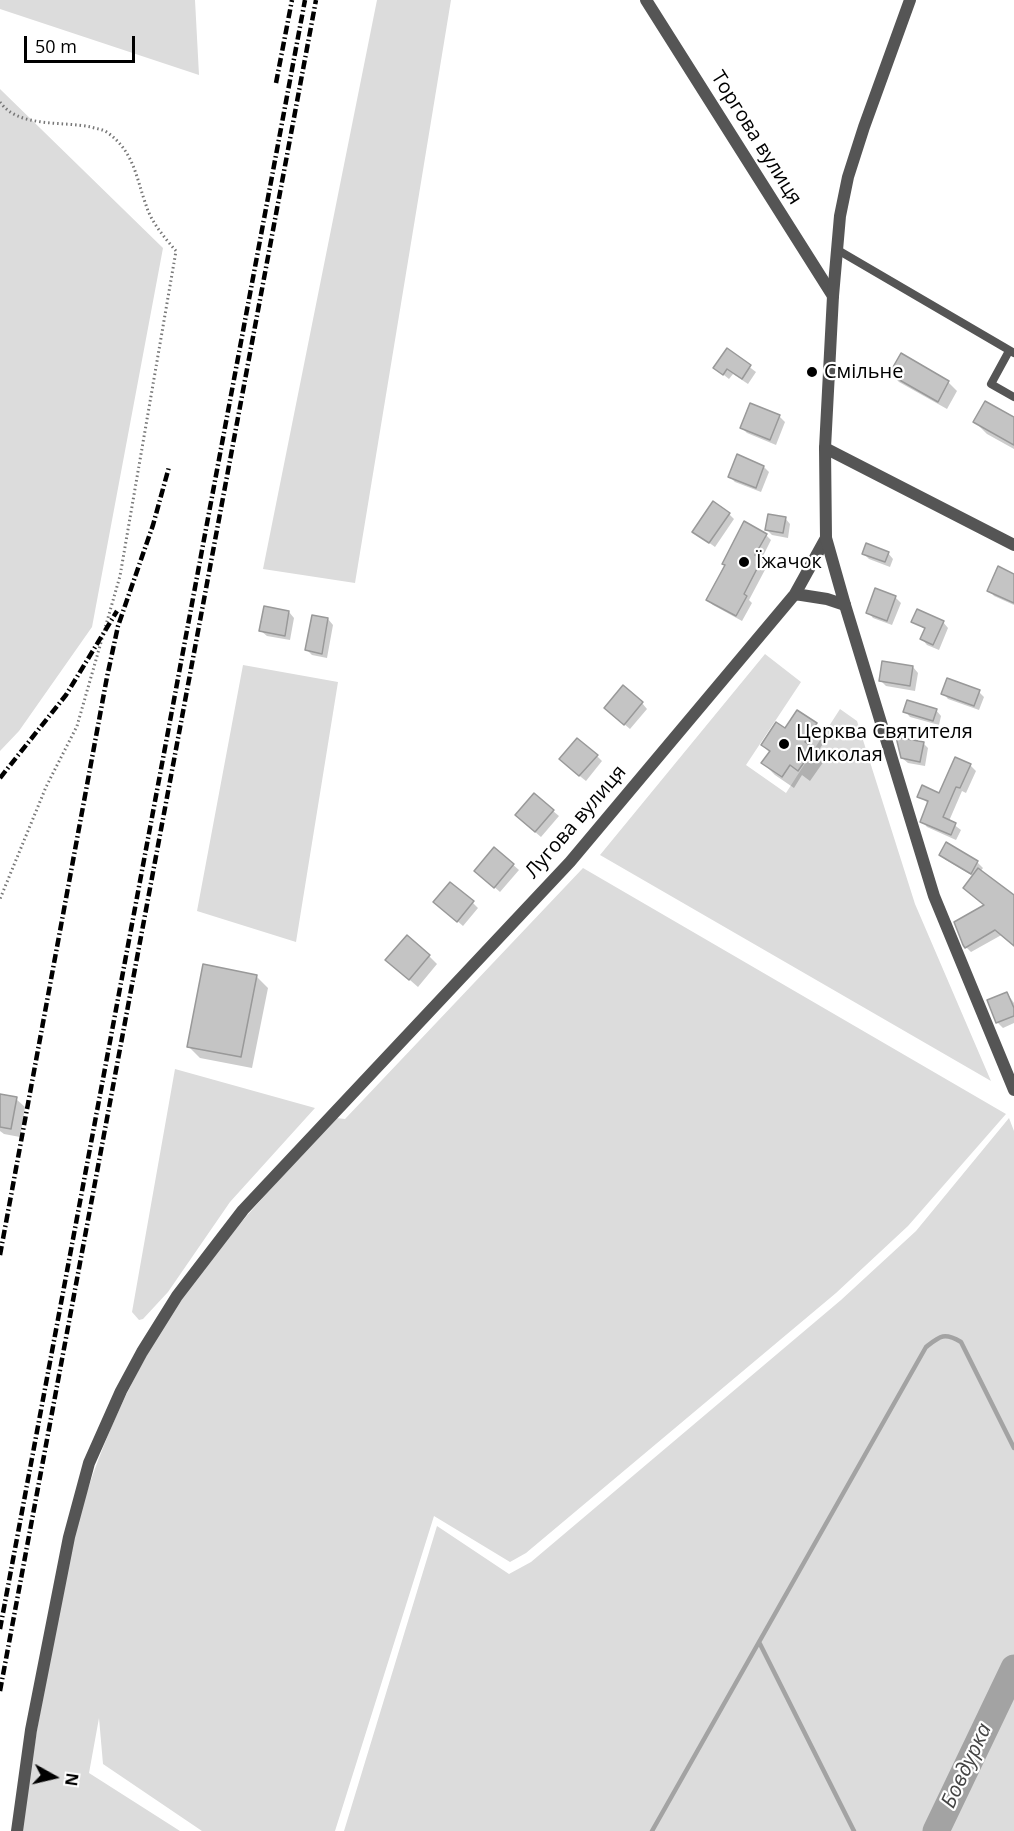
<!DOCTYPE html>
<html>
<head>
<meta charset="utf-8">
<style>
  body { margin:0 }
  #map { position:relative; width:1014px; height:1831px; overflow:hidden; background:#fff; font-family:"Open Sans",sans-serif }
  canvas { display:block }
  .north { position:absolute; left:24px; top:1747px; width:60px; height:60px; -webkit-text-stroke:4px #fff; paint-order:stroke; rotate:98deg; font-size:16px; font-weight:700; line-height:24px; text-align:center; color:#000 }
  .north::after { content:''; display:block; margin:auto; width:21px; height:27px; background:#000; clip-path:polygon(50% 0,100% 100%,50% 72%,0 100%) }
  .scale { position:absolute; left:24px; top:36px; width:111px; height:27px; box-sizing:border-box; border:3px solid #000; border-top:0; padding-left:8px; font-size:18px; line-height:21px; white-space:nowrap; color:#000; -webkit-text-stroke:4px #fff; paint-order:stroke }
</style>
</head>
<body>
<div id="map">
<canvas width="1014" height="1831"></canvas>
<div class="north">N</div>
<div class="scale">50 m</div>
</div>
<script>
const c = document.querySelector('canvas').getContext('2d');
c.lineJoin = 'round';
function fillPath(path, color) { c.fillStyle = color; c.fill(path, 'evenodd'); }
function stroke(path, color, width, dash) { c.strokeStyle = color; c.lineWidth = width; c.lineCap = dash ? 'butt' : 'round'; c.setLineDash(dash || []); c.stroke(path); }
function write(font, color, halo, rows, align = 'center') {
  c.font = font + ' "Open Sans",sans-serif'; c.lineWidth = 4.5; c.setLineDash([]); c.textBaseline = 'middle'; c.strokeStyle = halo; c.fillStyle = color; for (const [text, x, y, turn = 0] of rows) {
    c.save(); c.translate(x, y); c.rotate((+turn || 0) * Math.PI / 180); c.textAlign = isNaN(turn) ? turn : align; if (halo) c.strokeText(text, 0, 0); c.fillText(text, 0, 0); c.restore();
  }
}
fillPath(new Path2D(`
  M0,0H195L199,75L0,9Z
  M377,0H451L355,583L263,569Z
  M0,89L163,248L92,627L19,731L0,751Z
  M765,654L801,682L746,765L786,793L840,709L857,721L915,904L991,1081L600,855Z
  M243,665L338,682L296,942L197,911Z
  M583,868L1006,1114L908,1226L836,1293L526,1553L510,1562L434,1516L335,1831H202L103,1764L99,1718L89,1773L180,1831H22C31,1763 42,1696 56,1629C62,1598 66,1566 74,1536C95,1455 135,1365 183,1297C228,1232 283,1176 336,1118L345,1119Z
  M175,1069L315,1108L230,1202L168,1292L143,1319L139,1320L132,1312Z
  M1009,1118L1014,1131V1831H344L437,1526L509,1574L531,1562L841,1300L916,1231Z`), '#dcdcdc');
fillPath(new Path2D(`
  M727,350L756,372L748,384L733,374L729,379L715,368Z
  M901,355L949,383L957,391L947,409L899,382L891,374Z
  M779,416L785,422L776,445L747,433L742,428Z
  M1014,419V449L987,434L975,422Z
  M764,467L769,472L761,492L735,482L730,477Z
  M729,514L734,519L715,547L694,532Z
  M785,518L790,524L788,538L772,535L767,530Z
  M766,535L771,540L761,560L767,566L749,600L752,603L742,621L713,605L708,600L726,566L723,564Z
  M888,553L893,559L890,567L869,559L864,554Z
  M1014,575V605L994,596L989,590Z
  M895,597L901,603L892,625L873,618L868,612Z
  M289,612L294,618L290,640L267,636L261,631Z
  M328,619L333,625L327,658L312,655L307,650Z
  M913,621L943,622L948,628L939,650L927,645L922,639L926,630Z
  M913,667L918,673L915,691L886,686L880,680Z
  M979,692L984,697L979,710L948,699L943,693Z
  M642,703L647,709L630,729L611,713Z
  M936,710L941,716L939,725L910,717L905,711Z
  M797,712L816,725L828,736L817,753L824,761L810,781L802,775L794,788L775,775L763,763L770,753L762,745L785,731Z
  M923,743L928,748L925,766L908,763L902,758Z
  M597,756L602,761L586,781L566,765Z
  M970,765L976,771L966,793L962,791L949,821L961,830L956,840L927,827L922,821L929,804L919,796L940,795Z
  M553,811L559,816L541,837L522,821Z
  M946,845L977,862L983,868L980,872L1014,898V928L971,952L966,947L985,905L973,876L946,860L940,855Z
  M495,849L519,870L500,892L482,876Z
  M473,903L478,908L463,926L441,907Z
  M429,956L437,964L418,987L396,968Z
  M256,976L268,988L252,1068L200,1058L188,1046Z
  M1007,993L1014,1003V1023L1003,1028L997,1022Z
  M0,1096L16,1099L25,1107L20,1137L4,1134L0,1131Z`), '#0003');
stroke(new Path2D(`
  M759,1642L854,1831
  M652,1831L926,1347C940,1336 944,1332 961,1342L1014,1448`), '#a3a3a3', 4.5);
stroke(new Path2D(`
  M936,1831L1014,1668`), '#a3a3a3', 27);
const building = new Path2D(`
  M727,348L751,365L742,379L727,369L723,375L713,368Z
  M901,353L949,381L938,402L889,374Z
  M985,401L1014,417V445L973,422Z
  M750,403L780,415L770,440L740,428Z
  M737,454L764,466L756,488L728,477Z
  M713,501L730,513L709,543L692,532Z
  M768,514L786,517L783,533L765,530Z
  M744,521L767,534L755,555L762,559L744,594L747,596L736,616L706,600L725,565L722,564Z
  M866,543L889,552L885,562L862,554Z
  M998,566L1014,574V603L987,591Z
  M875,588L896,596L887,621L866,613Z
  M264,606L289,611L285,636L259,631Z
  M917,609L944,621L933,645L920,639L925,628L911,622Z
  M312,615L328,618L322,654L305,650Z
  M882,661L913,666L910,686L879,681Z
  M947,678L980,690L974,706L941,694Z
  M623,685L643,702L624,725L604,708Z
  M907,700L937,709L933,721L903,712Z
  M797,710L817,723L805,742L814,748L798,771L790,765L782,777L761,763L770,751L761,745L776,722L785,728Z
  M896,737L924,742L920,762L901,758Z
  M577,738L598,755L579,776L559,759Z
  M955,757L971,764L960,788L956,787L943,817L956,823L951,835L920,822L928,801L917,797L922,785L939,793Z
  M534,793L554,810L535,832L515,815Z
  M946,842L978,861L971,874L939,855Z
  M494,847L514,864L494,888L474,871Z
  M978,868L1014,895V946L995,930L965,948L963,945L954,922L984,905L963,888Z
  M450,882L474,901L457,922L433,902Z
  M407,935L430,955L409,980L385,960Z
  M203,964L257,975L241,1057L187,1047Z
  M1007,992L1014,1008V1016L996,1023L987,1000Z
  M0,1094L17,1097L11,1129L0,1127Z`);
fillPath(building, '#c4c4c4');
stroke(building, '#999', 1.5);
stroke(new Path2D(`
  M0,102C18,128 63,121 91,127C97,129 103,129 108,133C134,152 136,177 146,205C151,222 165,238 176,251L120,576L77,726L46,787L0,899`), '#777', 3, [1.5, 3]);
stroke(new Path2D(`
  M836,249L1014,353
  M1009,351L991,384L1014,397`), '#555', 8);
stroke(new Path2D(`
  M646,0L833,296
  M825,448L1014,545
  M795,594L827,599L845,605
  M17,1831L31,1730L69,1537L89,1463L121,1391L142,1352L177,1296L243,1210L570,862L795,594L826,538`), '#555', 12);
stroke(new Path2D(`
  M910,0L864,127L848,177L840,216L833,296L825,448L826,538L845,605L934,896L1014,1090`), '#555', 12);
stroke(new Path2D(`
  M276,83L292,0
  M0,778L66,695L117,611
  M0,1255L107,677L118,626L153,525L169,467
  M0,1629L305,0
  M0,1691L316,0`), '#000', 4.5, [9, 3, 1.5, 3]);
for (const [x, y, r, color] of [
  [812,372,6,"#000"],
  [744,562,6,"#000"],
  [784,744,6,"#000"]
]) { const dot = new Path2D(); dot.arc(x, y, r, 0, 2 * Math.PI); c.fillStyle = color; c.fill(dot); stroke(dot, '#fff', 2); }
write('20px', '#000', '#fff', [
  ["Торгова вулиця",756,138,58],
  ["Лугова вулиця",576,822,-49]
]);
write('20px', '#000', '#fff', [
  ["Смільне",824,372],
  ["Їжачок",756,562],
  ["Церква Святителя",796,732],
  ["Миколая",796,755]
], 'left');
write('italic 21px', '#444', '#fff', [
  ["Бовдурка",967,1766,-65]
]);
</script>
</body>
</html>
